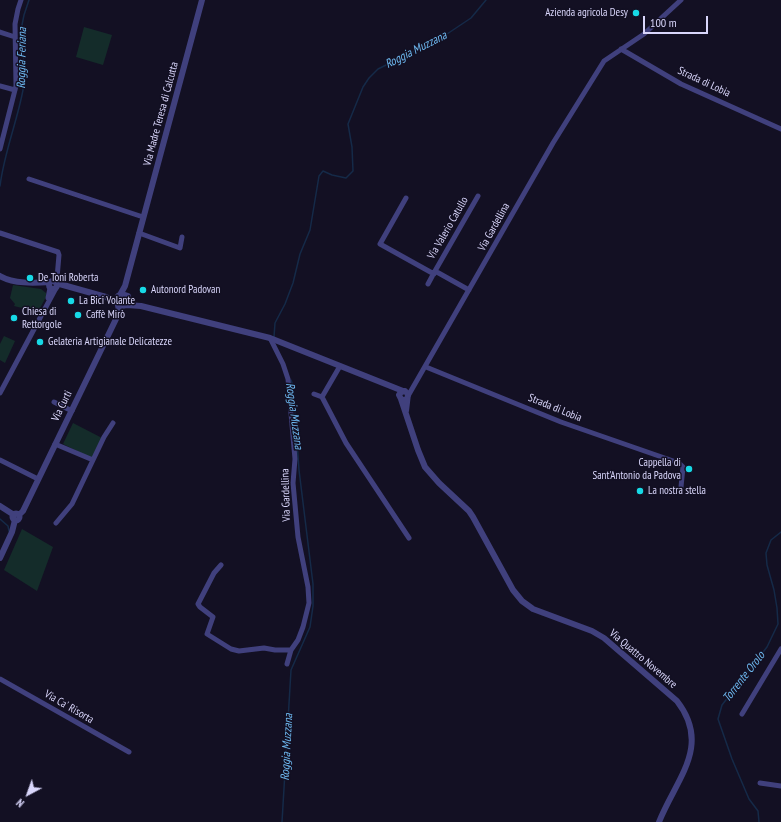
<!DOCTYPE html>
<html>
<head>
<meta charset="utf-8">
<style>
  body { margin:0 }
  #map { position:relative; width:781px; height:822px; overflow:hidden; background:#131023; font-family:"PT Sans Narrow",sans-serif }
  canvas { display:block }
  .north { position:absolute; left:8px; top:774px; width:40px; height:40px; -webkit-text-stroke:3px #131023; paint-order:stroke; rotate:221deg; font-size:11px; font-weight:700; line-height:16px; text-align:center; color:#d9d6fb }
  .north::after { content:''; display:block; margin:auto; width:14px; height:18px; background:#d9d6fb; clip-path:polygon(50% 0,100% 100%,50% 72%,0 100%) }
  .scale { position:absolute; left:643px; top:16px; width:65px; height:18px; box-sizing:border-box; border:2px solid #d9d6fb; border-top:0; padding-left:5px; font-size:12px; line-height:14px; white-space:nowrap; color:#d9d6fb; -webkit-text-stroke:3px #131023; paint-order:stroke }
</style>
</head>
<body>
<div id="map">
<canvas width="781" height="822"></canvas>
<div class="north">N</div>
<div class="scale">100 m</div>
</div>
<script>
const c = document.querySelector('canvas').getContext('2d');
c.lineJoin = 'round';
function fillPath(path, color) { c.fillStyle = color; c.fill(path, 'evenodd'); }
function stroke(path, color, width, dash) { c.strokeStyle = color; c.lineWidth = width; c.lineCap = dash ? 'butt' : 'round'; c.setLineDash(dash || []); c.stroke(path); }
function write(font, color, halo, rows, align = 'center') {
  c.font = font + ' "PT Sans Narrow",sans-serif'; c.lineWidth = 3; c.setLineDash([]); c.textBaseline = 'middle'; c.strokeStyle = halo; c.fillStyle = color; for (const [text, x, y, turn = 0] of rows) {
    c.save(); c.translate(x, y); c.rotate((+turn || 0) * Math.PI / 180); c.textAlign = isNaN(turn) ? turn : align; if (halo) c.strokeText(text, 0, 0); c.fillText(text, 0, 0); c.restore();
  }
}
fillPath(new Path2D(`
  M84,27L112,35L103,65L76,57Z
  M13,285L41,289L46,293V297L38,312L14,306L15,304L10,298Z
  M4,336L15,341L5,363L0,360V344Z
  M73,423L104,439L93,459L63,444Z
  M22,529L53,547L37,591L4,570Z`), '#142c2a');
stroke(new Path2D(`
  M0,186C4,153 17,122 23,90C26,71 22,44 22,25L24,15L29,0
  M274,337L275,323L285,304L293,283L300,254L310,230L319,176L323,171L332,175L346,178L353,171L352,147L348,124L363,87L369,78L378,69L441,38L471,18L486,0
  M0,519L8,526L9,531
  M282,822L291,670L310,627L313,606V584L299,470L293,386L291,380
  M759,822L758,811L749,799L732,759L718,719L722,705L767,647L778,624L777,608L774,590L767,565L766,553L771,540L781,532`), '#152a48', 1.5);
stroke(new Path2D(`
  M0,32L15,37
  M621,49L681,84L781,129
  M0,86L15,90
  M0,149L16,86L15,24L18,9L21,0
  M29,179L143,217
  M406,198L380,244L434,274
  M0,233L58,252L59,255L57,278L55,282
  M139,233L180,248L182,237
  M435,271L478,196
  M428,284L435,271L469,290
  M48,298L50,288
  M270,338L283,364L288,379L295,459L293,483L298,537L308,587L309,603L303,627L298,640L291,650L287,664
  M426,367L561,422L679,463L683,467L681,487
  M0,393L56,288
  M314,394L322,397L340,366
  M408,396L553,143L604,61L644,34L681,0
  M322,397L346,443L409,538
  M54,402L72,411
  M55,444L93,460
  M0,460L38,479
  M56,523L72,504L104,437L113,423
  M221,565L214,573L198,604L200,607L213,617L207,634L231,649L239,651L264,648L275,650H291
  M0,679L129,752
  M742,714L781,649
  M760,783L781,786`), '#40407d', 5);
stroke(new Path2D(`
  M0,276C14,284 34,283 50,282
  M49 285a4 4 0 1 1 8 0a4 4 0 1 1-8 0Z
  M56,283L106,297L117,302
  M120,295L125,286L202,0
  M127,305L129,301L128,296L122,294L118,296L117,302L121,306L127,305L141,306L270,338L403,391
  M401,399L418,450L425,467L439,483L469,511L473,517L513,590L522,601L533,609L592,631L604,638L677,701C712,746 676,779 659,822
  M406,411L408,394L405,391L401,392L399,395L401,399L404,400L407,399
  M0,506L14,515
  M12.5 517a3.5 3.5 0 1 1 7 0a3.5 3.5 0 1 1-7 0Z
  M19,515L23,511L116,319L119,311L118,305
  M0,558L12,532L15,520`), '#40407d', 6);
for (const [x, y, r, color] of [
  [636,13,4,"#17d9e6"],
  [30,278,4,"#17d9e6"],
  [143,290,4,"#17d9e6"],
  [71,301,4,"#17d9e6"],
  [78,315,4,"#17d9e6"],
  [14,318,4,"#17d9e6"],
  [40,342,4,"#17d9e6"],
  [689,469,4,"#17d9e6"],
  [640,491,4,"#17d9e6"]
]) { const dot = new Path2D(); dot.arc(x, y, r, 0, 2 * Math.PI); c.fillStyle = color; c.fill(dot); stroke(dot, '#131023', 1.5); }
write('11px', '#d9d6fb', '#131023', [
  ["Azienda agricola Desy",628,13,"right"],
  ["De Toni Roberta",38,278],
  ["Autonord Padovan",151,290],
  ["La Bici Volante",79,301],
  ["Chiesa di",22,312],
  ["Rettorgole",22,325],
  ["Caffè Mirò",86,315],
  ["Gelateria Artigianale Delicatezze",48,342],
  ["Cappella di",681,463,"right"],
  ["Sant'Antonio da Padova",681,476,"right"],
  ["La nostra stella",648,491]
], 'left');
write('11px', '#d9d6fb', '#131023', [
  ["Strada di Lobia",704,82,25],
  ["Via Madre Teresa di Calcutta",161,114,-75],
  ["Via Gardellina",494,227,-61],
  ["Via Valerio Catullo",448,228,-60],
  ["Via Curti",62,406,-64],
  ["Strada di Lobia",555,408,22],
  ["Via Gardellina",286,495,-92],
  ["Via Quattro Novembre",643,659,40],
  ["Via Ca' Risorta",69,707,30]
]);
write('italic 12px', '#6eb9f1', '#131023', [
  ["Roggia Muzzana",416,50,-27],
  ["Roggia Feriana",22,58,-89],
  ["Roggia Muzzana",294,416,82],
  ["Torrente Orolo",744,677,-52],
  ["Roggia Muzzana",287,747,-87]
]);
</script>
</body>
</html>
